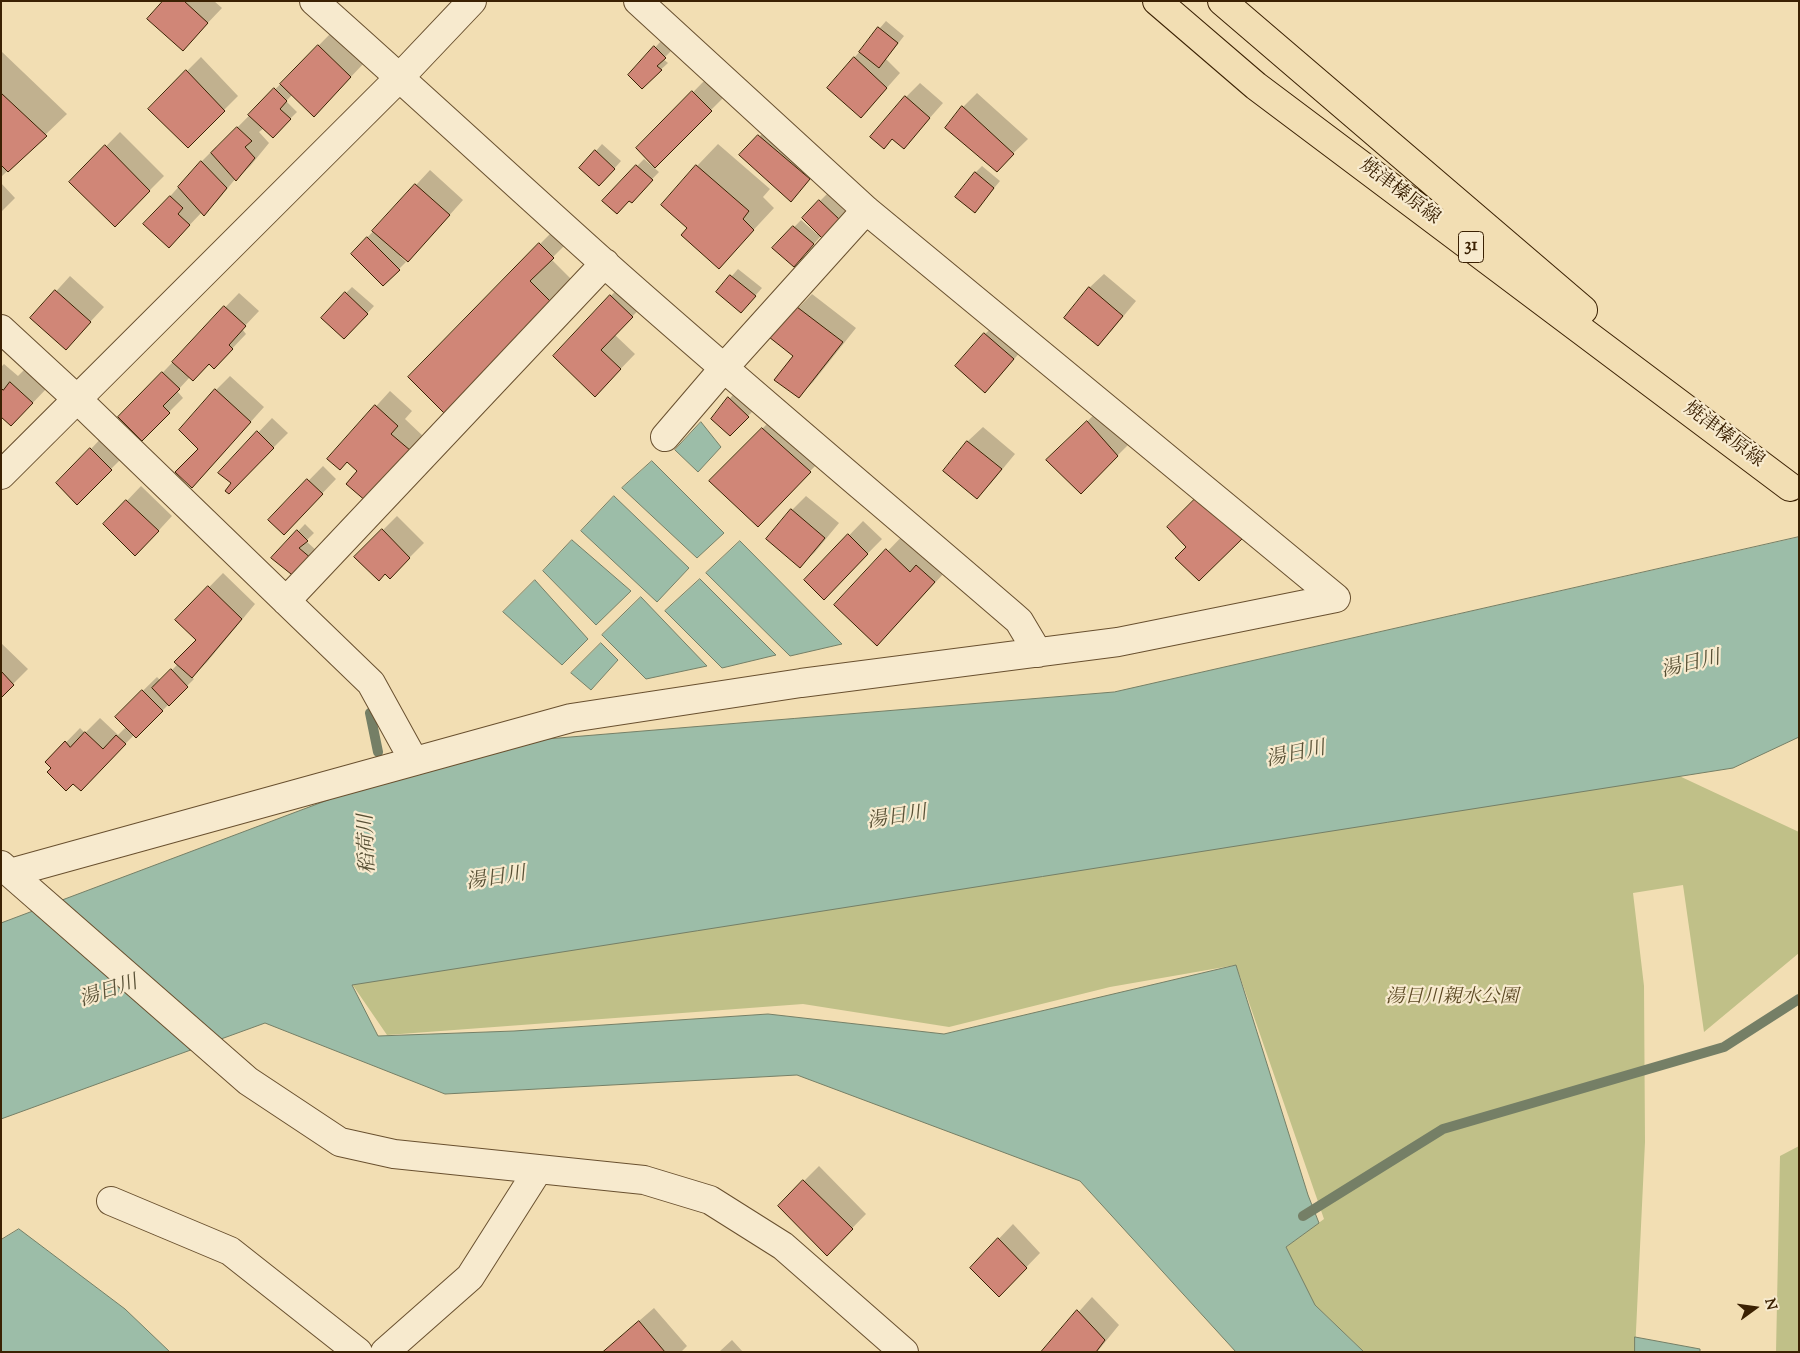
<!DOCTYPE html>
<html>
<head>
<meta charset="utf-8">
<style>
  body { margin:0 }
  #map { position:relative; width:1800px; height:1353px; overflow:hidden; background:#f2deb3; font-family:"Sorts Mill Goudy",serif }
  canvas { display:block }
  .frame { position:absolute; inset:0; border:2px solid #3b2103; pointer-events:none }
  .north { position:absolute; left:1730px; top:1283px; width:50px; height:50px; -webkit-text-stroke:4px #f7eace; paint-order:stroke; rotate:76deg; font-size:14px; font-weight:700; line-height:20px; text-align:center; color:#3b2103 }
  .north::after { content:''; display:block; margin:auto; width:18px; height:22px; background:#3b2103; clip-path:polygon(50% 0,100% 100%,50% 72%,0 100%) }
</style>
</head>
<body>
<div id="map">
<canvas width="1800" height="1353"></canvas>
<div class="frame"></div>
<div class="north">N</div>
</div>
<script>
const c = document.querySelector('canvas').getContext('2d');
c.lineJoin = 'round';
function fillPath(path, color) { c.fillStyle = color; c.fill(path, 'evenodd'); }
function stroke(path, color, width, dash) { c.strokeStyle = color; c.lineWidth = width; c.lineCap = dash ? 'butt' : 'round'; c.setLineDash(dash || []); c.stroke(path); }
function write(font, color, halo, rows, align = 'center') {
  c.font = font + ' "Sorts Mill Goudy","Noto Serif JP",serif'; c.lineWidth = 4.5; c.setLineDash([]); c.textBaseline = 'middle'; c.strokeStyle = halo; c.fillStyle = color; for (const [text, x, y, turn = 0] of rows) {
    c.save(); c.translate(x, y); c.rotate((+turn || 0) * Math.PI / 180); c.textAlign = isNaN(turn) ? turn : align; if (halo) c.strokeText(text, 0, 0); c.fillText(text, 0, 0); c.restore();
  }
}
fillPath(new Path2D(`
  M1660,767L1799,832V953L1704,1032L1683,885L1633,893L1644,986L1645,1142L1635,1352H1364L1299,1290L1286,1247L1324,1219L1236,965L1110,987L949,1027L803,1004L387,1035L352,984Z
  M1799,1146V1352H1776L1780,1156Z`), '#c0c088');
const water = new Path2D(`
  M701,422L721,447L698,472L675,450Z
  M652,461L724,533L697,558L622,488Z
  M614,496L689,568L657,602L581,531Z
  M1799,537V737L1733,768L352,985L378,1036L514,1031L768,1014L944,1034L1236,965L1308,1195L1319,1223L1286,1247L1315,1305L1364,1352H1236L1080,1181L797,1075L445,1094L265,1023L1,1119V923L474,745L1114,692Z
  M572,540L631,591L596,625L543,571Z
  M740,541L842,644L790,656L706,573Z
  M700,579L776,655L722,668L665,611Z
  M535,580L588,639L562,665L503,612Z
  M641,597L707,666L646,679L602,635Z
  M601,643L618,660L591,690L571,673Z
  M19,1229L125,1309L170,1352H1V1240Z
  M1635,1337L1700,1349V1352H1635Z`);
fillPath(water, '#9cbda8');
stroke(water, '#757f66', 1);
fillPath(new Path2D(`
  M165,1H214L222,8L183,49Z
  M886,21L904,36L886,59L900,73L861,117L854,58Z
  M333,31L365,62L328,101L292,95L286,101L297,112L273,136L264,128L259,132L269,143L251,165L237,179L236,178L218,200L204,214L202,212L183,232L145,224L202,161L216,147L217,148Z
  M662,40L672,50L663,59L668,63L642,87L630,75Z
  M1,51L67,114L1,177Z
  M201,57L238,96L188,146L187,71Z
  M707,78L725,96L655,166L638,148Z
  M920,83L943,103L904,147L893,138L884,147L906,97Z
  M977,93L1028,139L996,170L947,128L963,107Z
  M774,122L824,164L791,200L741,155Z
  M120,132L164,176L115,225L71,182Z
  M602,144L621,161L606,178L596,151Z
  M718,144L770,189L763,197L774,208L719,267L689,228L663,205L697,166Z
  M644,159L659,172L631,201H603Z
  M982,166L1000,181L975,211V173Z
  M430,170L463,200L422,246L401,254L400,256L406,262L383,285L352,254Z
  M1,183L15,198L1,212Z
  M827,194L846,212L830,231L821,236L800,259L774,248L801,220L817,234L819,233L803,218Z
  M561,223L574,236L551,259L573,281L466,390L540,244Z
  M738,269L762,288L748,304L718,292Z
  M1104,274L1136,301L1112,330L1098,344L1089,288Z
  M70,276L104,307L66,348L32,318Z
  M625,281L646,302L615,335L635,354L609,381L554,356Z
  M352,287L374,306L351,331L346,293Z
  M239,293L259,311L242,329L246,334L228,353L190,377L177,391L183,398L142,439L120,417Z
  M812,294L856,328L813,382L799,396L795,355L798,308Z
  M1000,320L1027,344L999,377L985,334Z
  M4,364L18,376L26,368L47,388L26,410L1,415V367Z
  M230,376L264,407L206,472L216,390Z
  M390,391L412,411L405,419L424,437L381,486L348,461L340,469L329,458Z
  M736,391L755,409L730,434L713,419Z
  M1102,407L1132,441L1081,492L1048,460Z
  M272,418L288,433L229,492L233,483L220,473Z
  M769,422L817,464L758,525L710,481Z
  M983,427L1015,454L991,483L977,497L944,471L968,441Z
  M105,434L125,455L77,503L91,449Z
  M323,466L336,479L298,519L270,520Z
  M141,486L172,516L150,540L105,524Z
  M806,496L839,523L815,552L800,566L768,539L792,510Z
  M397,516L424,543L390,577L385,573L356,557Z
  M863,521L882,539L824,598L806,580Z
  M305,524L314,533L306,541L318,552L303,569L273,558Z
  M909,529L956,560L898,623L836,605Z
  M223,573L255,604L207,662L192,677L194,679L136,737L134,735L81,789L52,768L47,762L80,728L85,733L100,718L118,735L126,727L116,717L157,677L161,681L178,664L198,640L177,620Z
  M1,643L28,669L1,696Z
  M819,1166L866,1214L827,1254L779,1206Z
  M1013,1224L1040,1253L1013,1281L971,1268Z
  M1092,1297L1119,1325L1097,1352H1043Z
  M654,1308L687,1346L681,1352H603Z
  M732,1340L743,1352H719Z`), '#0003');
stroke(new Path2D(`
  M370,713L378,752
  M1303,1216L1443,1129L1724,1047L1799,999`), '#757f66', 10);
const building = new Path2D(`
  M163,1H184L208,23L183,51L147,19Z
  M878,27L898,43L879,68L859,52Z
  M318,45L351,77L314,117L280,84Z
  M654,46L666,58L657,66L662,70L642,89L628,75Z
  M854,57L887,88L861,118L827,88Z
  M186,70L225,111L188,148L148,109Z
  M274,88L287,101L280,109L291,119L273,138L248,115Z
  M692,91L712,111L655,168L636,148Z
  M1,93L47,136L8,172L1,165Z
  M905,96L930,118L904,149L892,139L884,149L870,137Z
  M962,106L1014,154L997,172L945,128Z
  M237,127L252,141L245,147L255,158L236,181L211,153Z
  M758,135L810,179L791,202L739,155Z
  M105,145L150,191L115,227L69,182Z
  M595,150L615,169L599,186L579,168Z
  M201,161L227,188L204,216L178,187Z
  M636,165L653,180L632,203L629,201L617,214L602,201Z
  M696,165L749,211L743,219L754,230L719,269L681,235L687,228L661,205Z
  M975,172L994,188L975,213L955,197Z
  M415,184L450,215L408,262L372,231Z
  M170,196L183,208L178,214L190,225L169,248L143,224Z
  M819,200L840,220L823,239L802,218Z
  M793,226L814,244L794,267L772,248Z
  M367,237L400,270L383,286L351,254Z
  M539,243L554,258L530,281L552,303L444,413L408,377Z
  M730,275L756,296L741,313L716,292Z
  M1089,287L1123,316L1098,346L1064,318Z
  M55,290L91,322L66,350L30,318Z
  M345,292L368,314L344,339L321,318Z
  M610,295L633,317L601,350L621,369L595,397L553,356Z
  M224,306L246,326L229,345L233,349L214,369L209,364L193,381L172,362Z
  M797,307L843,342L799,398L774,380L793,356L769,337Z
  M984,333L1014,359L985,393L955,366Z
  M162,372L180,389L163,406L170,413L142,441L118,417Z
  M10,382L33,403L11,426L1,417V388L3,390Z
  M215,389L251,422L192,488L175,472L198,449L179,430Z
  M728,397L749,417L730,436L711,419Z
  M375,405L398,426L391,434L411,451L367,502L346,484L357,471L347,462L340,470L327,459Z
  M1087,421L1118,456L1081,494L1046,460Z
  M762,428L811,472L758,527L709,481Z
  M257,431L274,448L229,494L225,491L231,483L218,473Z
  M967,441L1002,469L977,499L943,471Z
  M90,448L112,470L77,505L56,483Z
  M307,479L323,494L284,535L268,520Z
  M1200,494L1243,538L1199,581L1175,558L1186,547L1167,527Z
  M126,500L159,531L135,556L103,524Z
  M791,509L825,538L800,568L766,539Z
  M382,529L410,558L390,579L385,574L379,581L354,557Z
  M297,530L308,541L299,548L312,559L296,578L271,558Z
  M848,534L868,554L824,600L804,580Z
  M886,549L910,572L916,565L935,582L877,646L834,605Z
  M208,586L242,619L192,678L174,662L196,640L175,620Z
  M171,669L188,687L169,706L152,688Z
  M1,671L14,685L1,698Z
  M142,690L163,711L136,738L115,717Z
  M85,732L103,749L116,735L126,744L81,791L73,784L66,791L47,772L51,768L45,762L65,741L70,747Z
  M803,1180L853,1229L827,1256L778,1206Z
  M998,1238L1027,1268L999,1297L970,1268Z
  M1077,1310L1105,1340L1096,1352H1041Z
  M639,1321L665,1352H603Z`);
fillPath(building, '#d08677');
stroke(building, '#3b2103', 1);
const minor = new Path2D(`
  M314,1C412,88 508,177 605,264C741,385 881,502 1019,621L1038,653
  M1,329L78,400L371,683L414,761
  M665,437L730,361L866,210
  M1,475L400,77L472,1
  M286,601L605,263
  M1,865L248,1081L340,1142L394,1154L644,1180L710,1200L783,1246L904,1352
  M10,873L571,718L801,683L1118,642L1336,598L866,210L638,1
  M111,1201L230,1251L358,1352
  M385,1352L470,1277L538,1170`);
const major = new Path2D(`
  M1157,1L1256,86L1790,487
  M1222,1L1583,310`);
stroke(minor, '#69502f', 30);
stroke(major, '#3b2103', 30);
stroke(minor, '#f7eace', 28);
stroke(major, '#f2deb3', 28);
for (const [x, y, w] of [
  [1471,247,25]
]) { const box = new Path2D(); box.roundRect(x - w / 2, y - 15.5, w, 31, 4); c.fillStyle = '#f7eace'; c.fill(box); stroke(box, '#3b2103', 1); }
write('bold 18px', '#3b2103', null, [
  ["31",1471,247]
]);
write('19px', '#3b2103', '#f7eace', [
  ["焼津榛原線",1399,193,37],
  ["焼津榛原線",1723,436,37]
]);
write('italic 19px', '#5c4924', '#f7eace', [
  ["湯日川親水公園",1452,999]
]);
write('italic 20px', '#585035', '#f7eace', [
  ["湯日川",1691,666,-13],
  ["湯日川",1296,756,-12],
  ["湯日川",897,819,-9],
  ["稻荷川",369,844,-92],
  ["湯日川",496,880,-9],
  ["湯日川",109,993,-18]
]);
</script>
</body>
</html>
